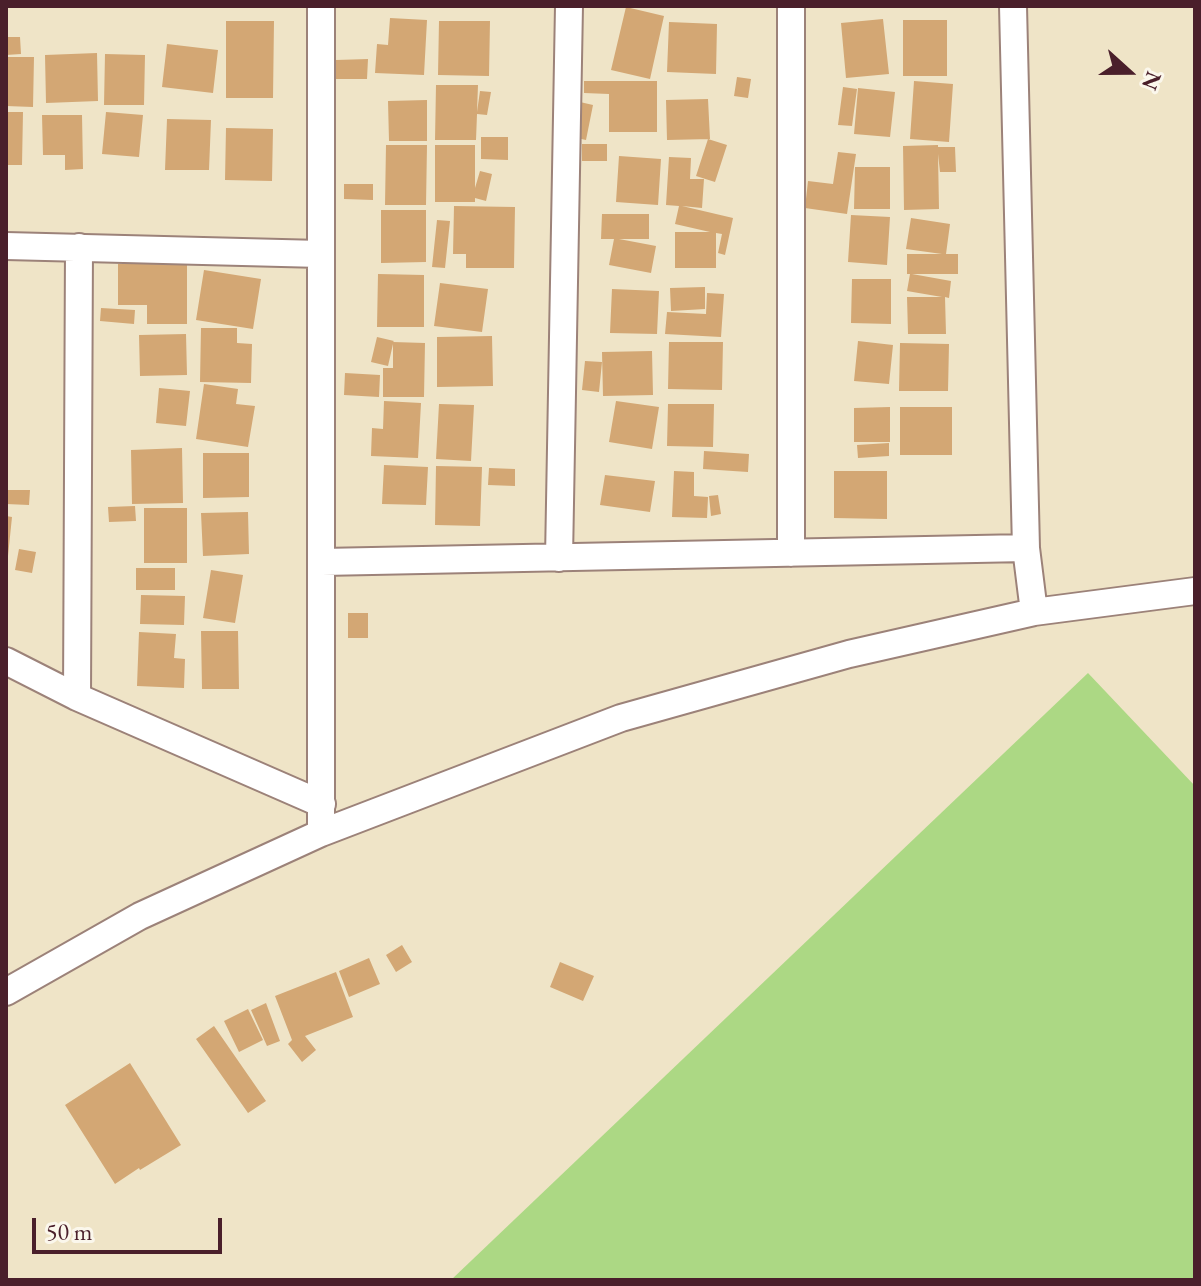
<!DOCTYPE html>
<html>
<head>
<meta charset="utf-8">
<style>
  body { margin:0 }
  #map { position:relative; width:1201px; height:1286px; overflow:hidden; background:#efe4c7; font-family:"EB Garamond",serif }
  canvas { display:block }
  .frame { position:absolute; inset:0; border:8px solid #4a1f2b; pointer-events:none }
  .north { position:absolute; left:1089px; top:32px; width:80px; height:80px; -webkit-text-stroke:6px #fbf7ec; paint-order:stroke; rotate:111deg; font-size:22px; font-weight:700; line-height:32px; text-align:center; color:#4a1f2b }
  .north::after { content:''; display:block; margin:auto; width:28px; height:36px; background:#4a1f2b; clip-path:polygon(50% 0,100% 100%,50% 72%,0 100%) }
  .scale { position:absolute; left:32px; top:1218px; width:190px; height:36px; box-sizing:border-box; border:4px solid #4a1f2b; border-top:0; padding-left:10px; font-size:24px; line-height:28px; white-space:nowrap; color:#4a1f2b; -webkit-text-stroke:6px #fbf7ec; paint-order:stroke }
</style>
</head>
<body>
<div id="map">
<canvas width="1201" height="1286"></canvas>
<div class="frame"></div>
<div class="north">N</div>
<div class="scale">50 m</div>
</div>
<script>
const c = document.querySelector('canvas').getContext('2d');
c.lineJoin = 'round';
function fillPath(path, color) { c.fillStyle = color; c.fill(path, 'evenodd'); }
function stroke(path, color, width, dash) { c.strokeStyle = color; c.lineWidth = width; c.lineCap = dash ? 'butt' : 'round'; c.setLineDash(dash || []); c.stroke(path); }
fillPath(new Path2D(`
  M1088,673L1195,786V1280H451Z`), '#acd884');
fillPath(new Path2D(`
  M626,7L664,16L650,79L611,70Z
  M390,18L427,20L424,75L375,73L377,44L388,45Z
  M883,19L889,74L846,78L841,23Z
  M903,20H947V76H903Z
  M226,21H274L273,98H226Z
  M439,21H490L489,76L438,75Z
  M669,22L717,24L716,74L667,72Z
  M6,37H20L21,54L6,55Z
  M167,44L218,50L213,93L162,87Z
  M97,53L98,101L46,103L45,55Z
  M105,54L145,55L144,105H104Z
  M6,57H34L33,107L6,106Z
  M368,59L367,79H336V60Z
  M737,77L751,79L748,98L734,96Z
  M584,81H657V132H609V94L584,93Z
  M914,81L953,84L949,142L910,139Z
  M436,85H478L477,112L480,91L491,92L487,115L477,114L476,140H435Z
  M843,87L857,89L852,126L838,125Z
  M858,88L895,92L890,137L854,134Z
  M708,99L710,139L667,140L666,100Z
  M427,100V141H389L388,101Z
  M580,102L593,105L586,140L572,137Z
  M6,112H23L22,165H6Z
  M106,112L143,115L139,157L102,154Z
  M42,115H82L83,169L65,170V155H43Z
  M167,119L211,120L209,170H165Z
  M226,128L273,129L272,181L225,180Z
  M481,137H508V160L481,159Z
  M708,139L727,145L715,182L696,176Z
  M582,144H607V161H582Z
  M386,145H427L426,205H385Z
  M435,145H475V188L480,171L492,174L486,201L475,198V202H435Z
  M938,145V147H955L956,172H940L938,154L939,209L904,210L903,146Z
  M838,152L856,154L847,214L805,208L808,181L833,184Z
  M619,156L661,159L658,205L616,202Z
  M669,157L691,158L690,179H704L702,208L682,206L733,218L725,255L718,253L722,234L716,233V268H675V232H710L675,224L679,206L666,205Z
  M855,167H890V209H854Z
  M344,184H373V200L344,199Z
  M454,206L515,207L514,268H466V254H453Z
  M381,210H426V262L381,263Z
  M602,214H649V239H619L656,246L651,273L609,265L614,239H601Z
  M851,215L890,217L887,265L848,262Z
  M911,218L950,224L946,254H958V274H912L951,281L949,298L945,297L946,334H908L907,297H942L907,291L910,274H907V254H942L906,249Z
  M437,220L450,221L445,268L432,267Z
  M118,264H187V324H147V305H118Z
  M204,270L261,279L253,329L196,320Z
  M378,274L424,275V327H377Z
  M852,279H891V324L851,323Z
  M440,283L488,289L482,332L434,326Z
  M705,287V309L671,311L670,288Z
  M612,289L659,291L657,334L610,333Z
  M707,293L724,294L721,337L665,334L667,312L706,314Z
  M101,308L135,310L134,324L100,321Z
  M201,328H237V343L252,344L251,383L200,382Z
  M186,334L187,375L140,376L139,335Z
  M492,336L493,386L437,387V337Z
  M377,337L394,341L393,342L425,343L424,397H383V368H393V344L388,366L371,362Z
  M858,341L893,345L889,384L854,381Z
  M669,342H723L722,390L668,389Z
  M900,343L949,344L948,391H899Z
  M652,351L653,395L603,396L602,352Z
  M585,361L602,362L599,392L582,390Z
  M345,373L380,375L379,397L344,395Z
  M204,384L238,389L236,404L255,406L248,447L196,439Z
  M159,388L190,391L186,426L156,423Z
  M384,401L421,403L418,458L371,456L372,428L383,429Z
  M616,401L659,407L652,449L609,442Z
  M439,404L474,405L471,461L436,459Z
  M668,404H714L713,447L667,446Z
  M890,407V442H854V408Z
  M900,407H952V455H900Z
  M889,443V456L858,458L857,445Z
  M182,448L183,503L132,504L131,450Z
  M704,451L749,454L748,472L703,469Z
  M203,453H249V497L203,498Z
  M384,465L428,467L426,505L382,504Z
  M436,466L482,467L480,526L435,525Z
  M489,468L515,469V486L488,485Z
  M674,471L694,472V496L708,497L707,518L672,517Z
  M834,471H887V519L834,518Z
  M605,475L655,481L650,512L600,505Z
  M6,490H30L29,505L6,504Z
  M718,495L721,514L711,516L709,496Z
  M135,506L136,521L109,522L108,507Z
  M144,508H187V563H144Z
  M248,512L249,554L203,556L201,513Z
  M6,516L12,517L8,556L6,555Z
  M19,549L36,552L32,573L15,570Z
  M136,568H175V590H136Z
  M211,570L243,575L235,623L203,618Z
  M141,595L185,596L184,625L140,624Z
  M348,613H368V638H348Z
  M201,631H238L239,689H202Z
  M139,632L176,634L174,658L185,659L184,688L137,686Z
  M402,945L412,962L396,972L386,955Z
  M369,958L380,984L349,997L339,971Z
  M560,962L594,976L583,1001L550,987Z
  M336,972L353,1017L305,1036L316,1050L302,1062L288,1044L292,1040L275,996Z
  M266,1003L280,1041L267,1046L251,1010Z
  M248,1009L263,1040L239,1052L224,1021Z
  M214,1026L266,1101L248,1113L196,1039Z
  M130,1063L181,1145L140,1170L139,1168L115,1184L65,1105Z`), '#d3a774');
const minor = new Path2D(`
  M321,6V833
  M791,6V553
  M1013,6L1026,548L1034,612
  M6,246L321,254
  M559,558L569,6
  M322,562L1026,548
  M6,661L77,697L322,804
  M77,697L79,247
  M6,992L140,916L321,833L621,718L849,654L1034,612L1195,591`);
stroke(minor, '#9c8279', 30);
stroke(minor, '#fff', 26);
</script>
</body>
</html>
